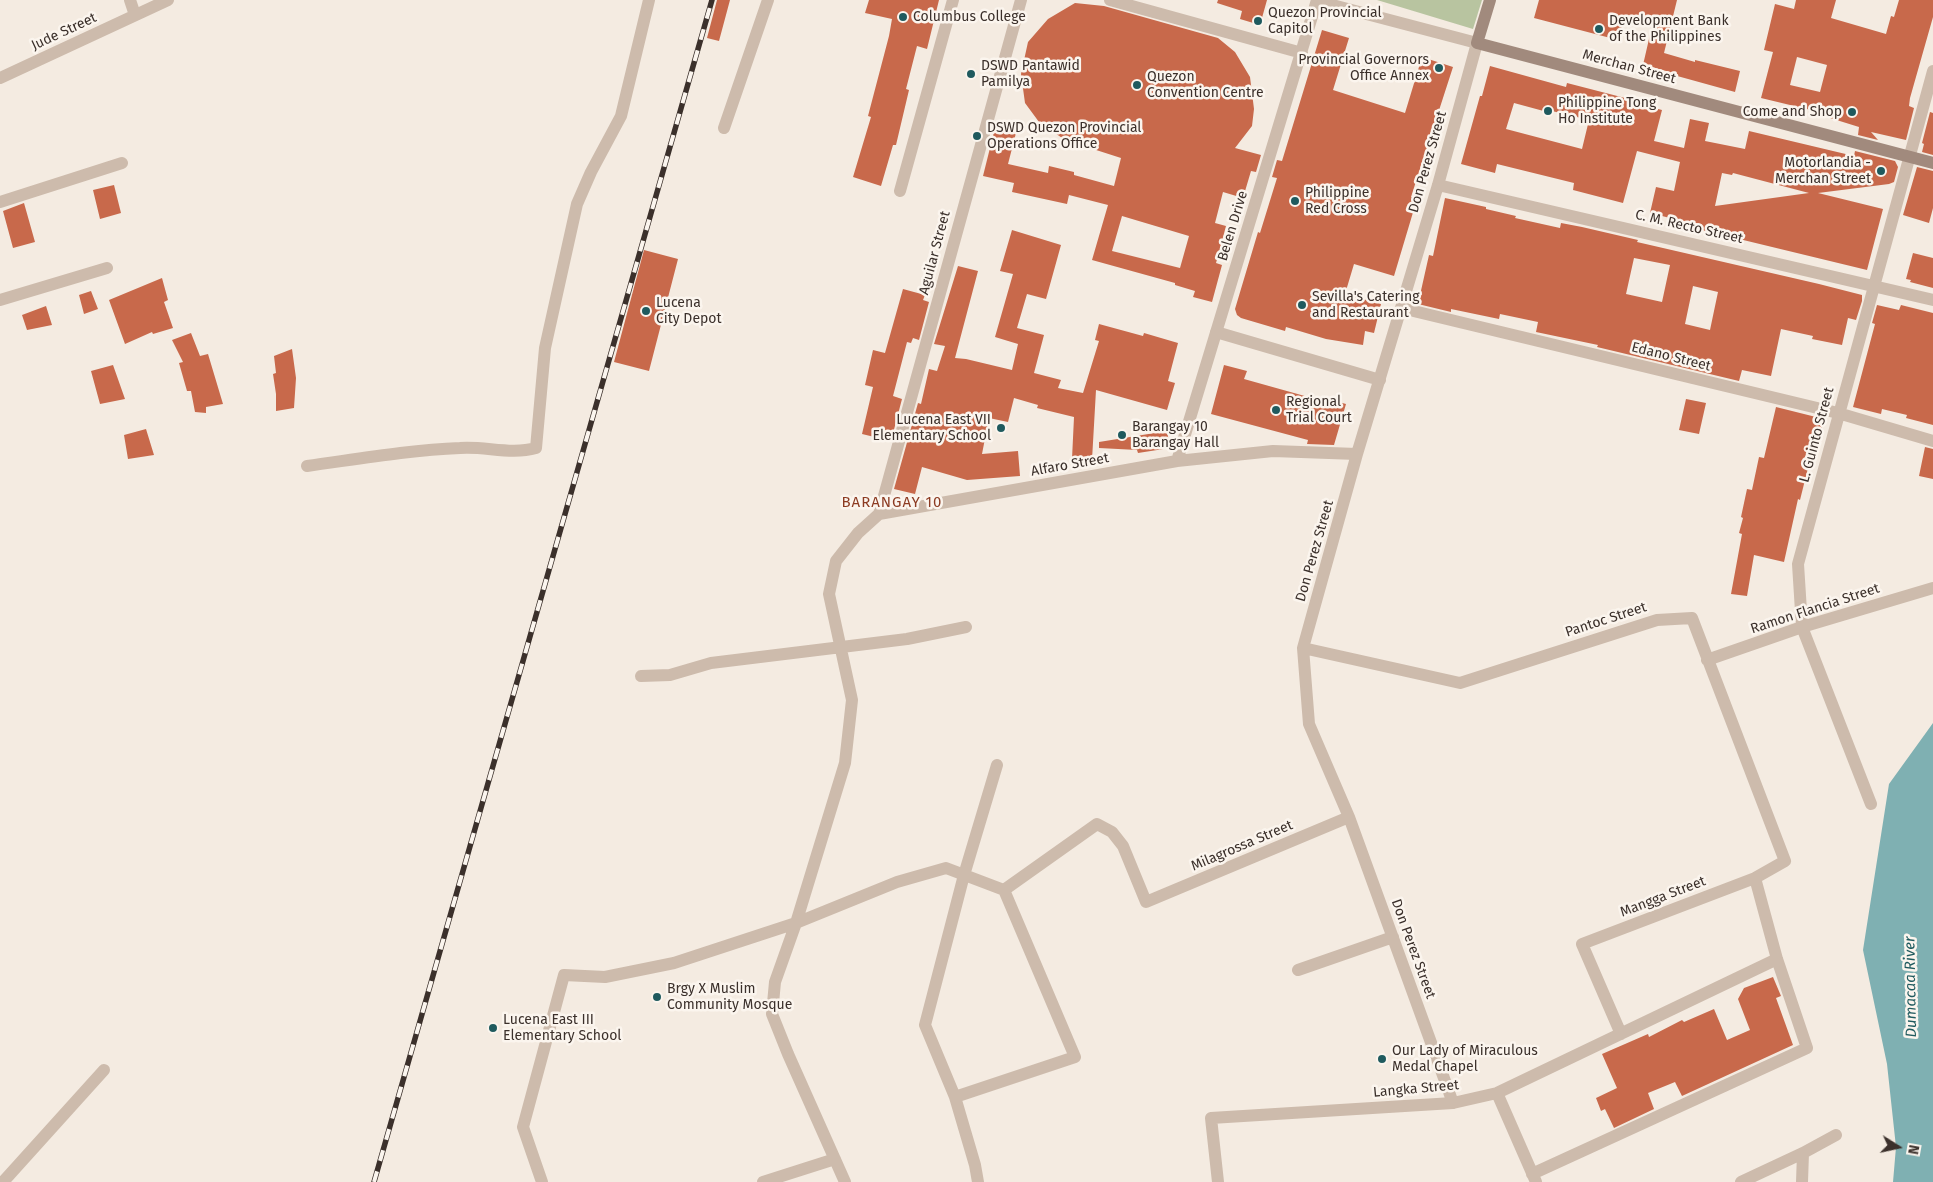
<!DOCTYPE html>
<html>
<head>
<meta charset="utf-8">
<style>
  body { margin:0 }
  #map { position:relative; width:1933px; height:1182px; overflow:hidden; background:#f4ebe1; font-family:"Fira Sans",sans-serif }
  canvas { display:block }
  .north { position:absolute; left:1873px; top:1122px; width:50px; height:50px; -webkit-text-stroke:4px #fbf5ee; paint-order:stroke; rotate:100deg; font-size:14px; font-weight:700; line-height:20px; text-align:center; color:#3b302b }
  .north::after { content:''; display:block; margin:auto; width:18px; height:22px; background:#3b302b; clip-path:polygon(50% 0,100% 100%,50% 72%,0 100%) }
</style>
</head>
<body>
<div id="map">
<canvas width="1933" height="1182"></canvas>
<div class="north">N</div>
</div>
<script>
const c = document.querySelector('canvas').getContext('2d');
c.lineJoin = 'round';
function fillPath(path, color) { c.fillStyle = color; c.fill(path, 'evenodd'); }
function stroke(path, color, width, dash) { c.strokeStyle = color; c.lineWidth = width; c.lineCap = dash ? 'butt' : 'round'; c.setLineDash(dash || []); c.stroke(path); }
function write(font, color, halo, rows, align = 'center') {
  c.font = font + ' "Fira Sans",sans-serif'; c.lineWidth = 5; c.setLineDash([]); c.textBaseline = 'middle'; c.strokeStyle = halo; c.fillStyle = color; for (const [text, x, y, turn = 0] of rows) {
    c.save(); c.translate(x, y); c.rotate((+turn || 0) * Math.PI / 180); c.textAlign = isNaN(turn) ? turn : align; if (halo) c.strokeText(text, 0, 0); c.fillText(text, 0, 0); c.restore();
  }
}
fillPath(new Path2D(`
  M1377,0H1482L1473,29Z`), '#b8c4a0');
fillPath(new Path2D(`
  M1933,723V1182H1893L1896,1147L1887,1064L1863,950L1889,784Z`), '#7fb0b2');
fillPath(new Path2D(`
  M717,0H730L719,41L707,38Z
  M869,0H939L927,49L917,46L906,89L909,90L896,145H893L881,186L853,177L871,117L868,116L889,36L892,19L865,13Z
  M1218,0H1267L1260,25L1240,19L1242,11L1217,3Z
  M1539,0H1677L1664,53L1695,62V60L1740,71L1735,92L1670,74V72L1643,65L1652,26L1624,19L1618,40L1534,18Z
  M1796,0H1836L1831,18L1886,34L1891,16L1894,17L1899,0H1933V17L1910,98L1909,106L1914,108L1906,140L1871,132L1878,140L1858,135L1859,127L1814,113L1815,111L1761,98L1773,52L1764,50L1775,4L1794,9ZM1797,57L1827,65L1820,92L1790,85Z
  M1075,3L1104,6L1218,38L1235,52L1250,77L1254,109L1252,126L1235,148L1261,155L1256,172L1251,171L1243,198L1223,192L1215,223L1226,226L1216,263L1222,265L1212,302L1193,297L1195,291L1175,285V283L1092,260L1108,205L1069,195L1067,204L1012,192L1014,183L983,176L996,124L1017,129L1008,164L1048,173L1049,166L1074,172V175L1114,186L1121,158L1065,140L1039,122L1025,103L1021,74L1028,42L1048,19ZM1122,216L1189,236L1180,268L1112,251Z
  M1322,30L1349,38L1333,90L1405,113L1422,57L1453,67L1411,197L1417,199L1394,276L1354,264L1345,294L1381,304L1374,333L1365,331L1363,345L1326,339L1286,327L1285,331L1241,318L1237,315L1235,309L1258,232L1260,233L1277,178L1272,177L1277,160L1282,161Z
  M1490,66L1566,87L1567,83L1625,98L1624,100L1662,110L1654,141L1684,148L1690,119L1709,123L1705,141L1745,149L1749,131L1854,156L1855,151L1895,161L1898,167L1894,182L1889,184L1818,193L1883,209L1867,270L1669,222L1670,218L1650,213L1656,187L1674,191L1680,162L1637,151L1623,203L1573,190L1574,183L1497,164L1495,173L1461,164L1480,96H1482ZM1514,103L1551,113L1552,111L1589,120L1582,149L1506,129ZM1722,173L1732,175L1733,173L1809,193L1715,206Z
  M1930,112L1933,113V155L1922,152L1924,144L1922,143Z
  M1917,167L1933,171V208L1929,223L1903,215Z
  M114,185L121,213L100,219L93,190Z
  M1445,198L1486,207V209L1516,216L1515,218L1560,228L1561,223L1582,227L1638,240L1637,242L1819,284L1862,295V301L1856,320L1848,318L1842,345L1812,339L1813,336L1781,329L1771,376L1742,370L1739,381L1597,347L1598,345L1536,332L1538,322L1500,314L1499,319L1451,309V312L1418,304L1429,255L1433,256ZM1634,258L1670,265L1662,302L1626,294ZM1693,286L1718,292L1710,330L1685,324Z
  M24,203L35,242L13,248L3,211Z
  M1012,230L1061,245L1046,299L1027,294L1017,328L1044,335L1034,373L1061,380L1058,388L1083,393L1099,341L1095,340L1099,324L1143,336L1144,333L1178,343L1168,381L1175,383L1167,410L1096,390L1092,460L1072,459L1074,417L1037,408L1038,405L1014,398L1008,422L989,418L982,454L1018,451L1020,476L967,480L922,467L915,494L894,489L918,403L921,404L929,369L937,371L945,346L934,344L958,266L978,271L955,358L966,359L1012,370L1018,344L995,337L1013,274L1000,271Z
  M644,250L678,259L649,371L614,362Z
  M1913,253L1933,258V288L1910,282L1911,280L1906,279Z
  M162,278L168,300L164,302L173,328L153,334L152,332L125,344L109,300Z
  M903,289L925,295L923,300L929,302L919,340L913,338L911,343L907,342L893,396L902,399L891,441L862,434L873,387L865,385L873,350L885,353Z
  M91,291L98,309L84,314L79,295Z
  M1877,305L1899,310L1901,305L1933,313V425L1906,418L1907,415L1882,409L1881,414L1853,407L1875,324L1872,323Z
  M46,306L52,325L27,330L22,315Z
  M191,333L200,356L208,354L223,404L206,407V413L195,412L191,391H187L179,363L183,362L172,340Z
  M292,349L296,378L294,408L276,411V394L273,374L276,373L274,356Z
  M113,365L125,399L100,404L91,371Z
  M1224,365L1247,371L1244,379L1319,400L1320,397L1346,404L1334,445L1307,444L1308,440L1211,414Z
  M1686,399L1706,403L1699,434L1679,430Z
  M1776,407L1824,419L1812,469L1808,468L1800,500L1798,499L1784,562L1754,555L1747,596L1731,594L1742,534L1739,533L1743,518L1741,517L1747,489L1752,490L1759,457L1764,458Z
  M146,429L154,455L128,459L124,435Z
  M1167,431L1170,448L1138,453L1137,450L1099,448V442Z
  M1925,447L1933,449V479L1919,476Z
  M1773,977L1781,996L1776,998L1793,1045L1682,1096L1675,1082L1648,1093L1654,1109L1614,1128L1605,1109L1601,1111L1596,1098L1617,1088L1602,1054L1648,1034L1649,1037L1682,1020L1684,1022L1714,1009L1727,1040L1750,1030L1738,999L1744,988Z`), '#c8694b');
stroke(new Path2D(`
  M130,0L135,15
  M1110,0L1302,53
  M1317,1L1477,43L1438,185L1357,454L1303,648L1309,724L1349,817L1453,1103
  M0,78L168,0
  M724,128L768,0
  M1438,185L1933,300
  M900,191L953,0
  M0,202L122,163
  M0,300L107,268
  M1401,308L1838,413L1933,441
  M1216,332L1380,380
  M1177,461L1317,0
  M307,466C358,459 409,450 460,448C485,446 511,455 536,448L545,348L577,204L591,172L621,116L649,0
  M879,514L1021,0
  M879,514L1177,461L1273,451L1357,454
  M1303,648L1460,683L1657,620L1692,618L1785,861L1755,878L1582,944L1621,1034
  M1707,660L1802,627L1933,588
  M641,676L670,675L711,663L907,639L966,627
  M1871,804L1802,627L1798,564L1933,71
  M1004,890L1097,824L1112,832L1123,846L1146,902L1349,817
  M1298,970L1393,937
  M1497,1093L1536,1182
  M955,1097L925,1025L964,875L997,765
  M1532,1174L1807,1048L1777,959L1755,878
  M3,1182L104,1070
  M542,1182L523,1127L564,975L605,977L674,963L796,923L897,882L946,868L1004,890L1075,1057L955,1097L975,1165L978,1182
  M763,1182L835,1159
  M845,1182L788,1054L772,1014L775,982L796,923L845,763L852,700L829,594L836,561L858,533L879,514
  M1218,1182L1211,1118L1453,1103L1497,1093L1777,959
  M1741,1182L1803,1153L1836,1135
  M1802,1182L1803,1153`), '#cdbbac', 12);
stroke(new Path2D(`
  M1490,0L1477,43L1933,163`), '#a18a7d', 12);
const rail = new Path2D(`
  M374,1182L712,0`);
stroke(rail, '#3b302b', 5.5);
stroke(rail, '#fbf5ee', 4, [11]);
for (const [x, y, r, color] of [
  [903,17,5,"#1f5a5e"],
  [1258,21,5,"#1f5a5e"],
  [1599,29,5,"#1f5a5e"],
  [1439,68,5,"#1f5a5e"],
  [971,74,5,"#1f5a5e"],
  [1137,85,5,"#1f5a5e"],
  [1548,111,5,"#1f5a5e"],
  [1852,112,5,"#1f5a5e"],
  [977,136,5,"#1f5a5e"],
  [1881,171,5,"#1f5a5e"],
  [1295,201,5,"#1f5a5e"],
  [1302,305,5,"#1f5a5e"],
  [646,311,5,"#1f5a5e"],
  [1276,410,5,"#1f5a5e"],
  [1001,428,5,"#1f5a5e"],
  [1122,435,5,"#1f5a5e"],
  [657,997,5,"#1f5a5e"],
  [493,1028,5,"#1f5a5e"],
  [1382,1059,5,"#1f5a5e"]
]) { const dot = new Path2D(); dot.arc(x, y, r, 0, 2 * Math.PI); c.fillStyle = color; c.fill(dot); stroke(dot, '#fbf5ee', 2); }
write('14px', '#3b302b', '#fbf5ee', [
  ["Quezon Provincial",1268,13],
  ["Capitol",1268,29],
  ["Columbus College",913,17],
  ["Development Bank",1609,21],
  ["of the Philippines",1609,37],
  ["Provincial Governors",1429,60,"right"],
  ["Office Annex",1429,76,"right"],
  ["DSWD Pantawid",981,66],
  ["Pamilya",981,82],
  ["Quezon",1147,77],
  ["Convention Centre",1147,93],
  ["Philippine Tong",1558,103],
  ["Ho Institute",1558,119],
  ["Come and Shop",1842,112,"right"],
  ["DSWD Quezon Provincial",987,128],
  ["Operations Office",987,144],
  ["Motorlandia -",1871,163,"right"],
  ["Merchan Street",1871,179,"right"],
  ["Philippine",1305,193],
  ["Red Cross",1305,209],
  ["Sevilla's Catering",1312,297],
  ["and Restaurant",1312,313],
  ["Lucena",656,303],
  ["City Depot",656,319],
  ["Regional",1286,402],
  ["Trial Court",1286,418],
  ["Lucena East VII",991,420,"right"],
  ["Elementary School",991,436,"right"],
  ["Barangay 10",1132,427],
  ["Barangay Hall",1132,443],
  ["Brgy X Muslim",667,989],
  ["Community Mosque",667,1005],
  ["Lucena East III",503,1020],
  ["Elementary School",503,1036],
  ["Our Lady of Miraculous",1392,1051],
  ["Medal Chapel",1392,1067]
], 'left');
write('14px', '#3b302b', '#fbf5ee', [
  ["Jude Street",64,32,-25],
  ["Merchan Street",1629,67,15],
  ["Don Perez Street",1428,162,-74],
  ["Belen Drive",1233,226,-73],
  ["C. M. Recto Street",1689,227,13],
  ["Aguilar Street",935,253,-75],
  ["Edano Street",1671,357,14],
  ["L. Guinto Street",1817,435,-75],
  ["Alfaro Street",1070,465,-10],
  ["Don Perez Street",1315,551,-74],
  ["Ramon Flancia Street",1815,609,-18],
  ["Pantoc Street",1606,620,-18],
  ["Milagrossa Street",1242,846,-23],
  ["Mangga Street",1663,897,-21],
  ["Don Perez Street",1413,949,70],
  ["Langka Street",1416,1089,-5]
]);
c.letterSpacing = '1px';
write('15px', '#8c3b22', '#fbf5ee', [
  ["BARANGAY 10",892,503]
]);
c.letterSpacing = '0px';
write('italic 15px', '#1f5a5e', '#fbf5ee', [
  ["Dumacaa River",1911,987,-91]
]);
</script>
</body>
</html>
